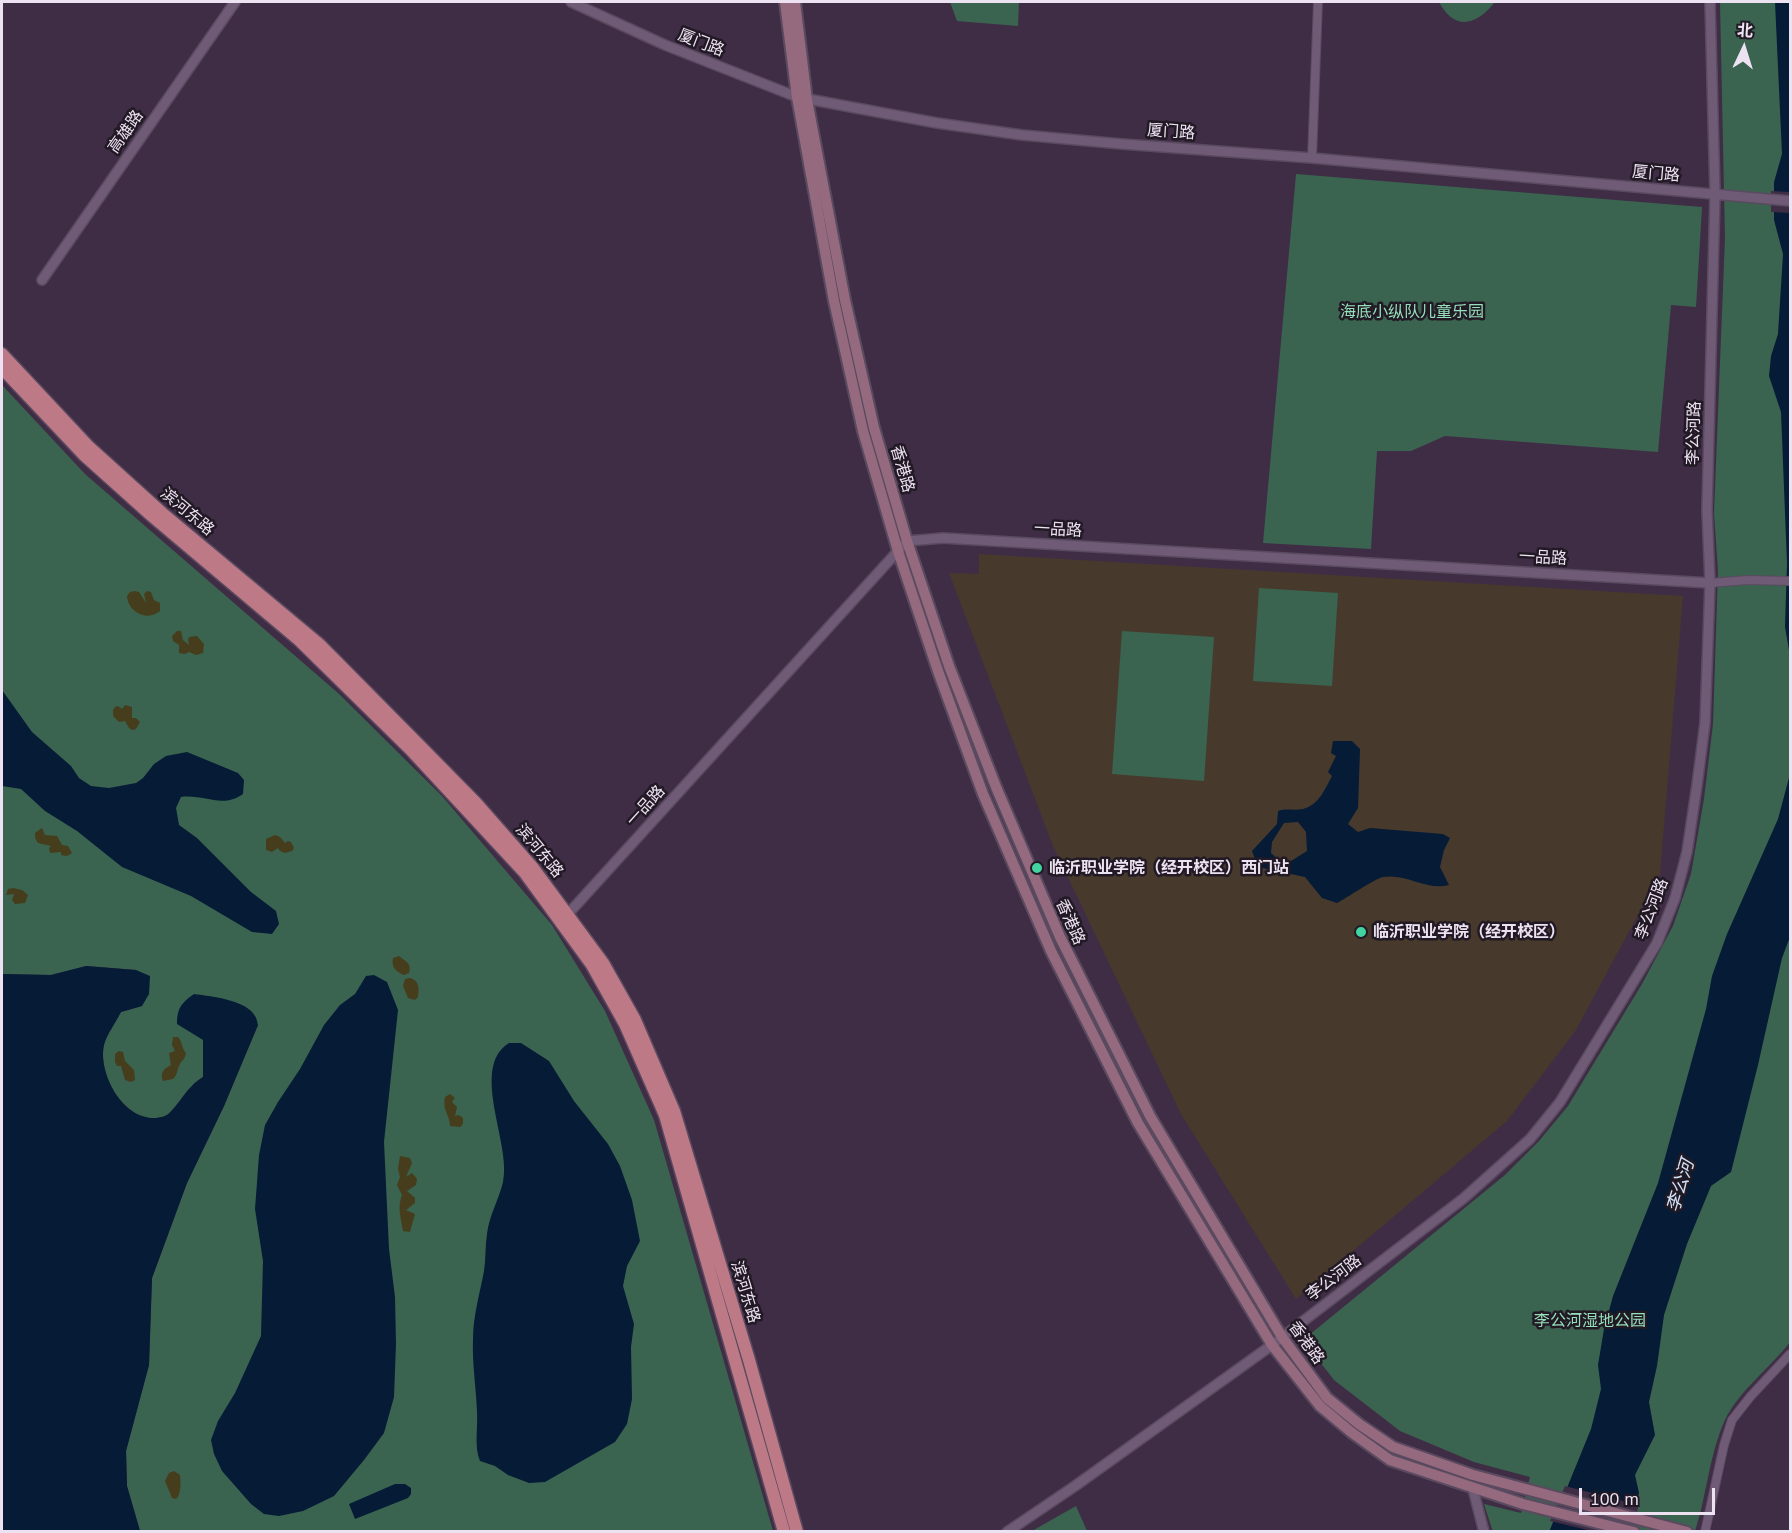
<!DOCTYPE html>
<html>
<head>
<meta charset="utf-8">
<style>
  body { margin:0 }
  #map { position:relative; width:1792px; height:1533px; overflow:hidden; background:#3f2d46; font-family:"PT Sans","Noto Sans SC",sans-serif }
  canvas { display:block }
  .frame { position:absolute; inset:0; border:3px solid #ede2f2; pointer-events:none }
  .north { position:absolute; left:1714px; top:18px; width:60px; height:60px; -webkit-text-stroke:4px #211924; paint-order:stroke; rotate:4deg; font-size:16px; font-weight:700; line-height:24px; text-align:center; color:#ede2f2 }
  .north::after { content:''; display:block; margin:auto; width:21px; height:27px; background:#ede2f2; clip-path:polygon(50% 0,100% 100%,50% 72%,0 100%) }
  .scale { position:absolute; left:1579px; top:1488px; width:136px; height:27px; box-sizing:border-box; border:3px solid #ede2f2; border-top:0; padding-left:8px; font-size:18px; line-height:21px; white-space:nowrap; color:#ede2f2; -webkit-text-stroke:4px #211924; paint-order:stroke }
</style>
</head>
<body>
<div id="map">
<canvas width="1792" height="1533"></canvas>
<div class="frame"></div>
<div class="north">北</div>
<div class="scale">100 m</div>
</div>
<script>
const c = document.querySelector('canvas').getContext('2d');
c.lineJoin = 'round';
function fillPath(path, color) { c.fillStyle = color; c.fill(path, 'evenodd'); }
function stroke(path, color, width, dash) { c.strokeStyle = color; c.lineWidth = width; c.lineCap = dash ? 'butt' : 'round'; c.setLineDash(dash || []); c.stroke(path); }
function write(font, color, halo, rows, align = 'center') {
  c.font = font + ' "PT Sans","Noto Sans SC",sans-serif'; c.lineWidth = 5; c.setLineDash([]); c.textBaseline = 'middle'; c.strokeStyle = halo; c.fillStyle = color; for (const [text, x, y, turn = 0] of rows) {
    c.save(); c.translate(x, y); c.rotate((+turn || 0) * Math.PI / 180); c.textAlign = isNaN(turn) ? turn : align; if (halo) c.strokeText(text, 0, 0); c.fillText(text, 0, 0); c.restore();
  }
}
fillPath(new Path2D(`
  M979,554L1683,596L1660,874L1576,1030L1507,1121L1296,1299L1181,1114L1053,846L949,573L979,574Z`), '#473a2c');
fillPath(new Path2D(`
  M950,2H1019L1018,26L957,21Z
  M1439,2H1495C1477,25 1455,32 1439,2Z
  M1720,2H1790V1342C1771,1367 1738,1392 1725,1420C1709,1455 1707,1495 1695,1531L1493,1532L1484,1504L1521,1513L1530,1477L1474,1462L1400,1431L1334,1380L1303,1340L1505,1175L1539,1141L1568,1106L1642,984L1673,926L1691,874L1704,799L1713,724L1718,571L1714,513L1725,238Z
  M1296,174L1702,207L1696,307L1671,305L1658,452L1445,436L1411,451H1377L1371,549L1263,543Z
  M2,385L85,474L338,693L442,796L552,925L605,1011L654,1120L773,1531H140L127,1486L126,1451L149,1365L152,1278L187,1183L224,1106L258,1025L203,1040V1077C199,1080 195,1082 192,1086C184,1093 173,1113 165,1116C128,1129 97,1076 104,1044C107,1034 116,1022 121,1012L142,1006L136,970L87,966L51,975L2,974Z
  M1259,588L1338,593L1332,686L1253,681Z
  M1122,631L1214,637L1204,781L1112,774Z
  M1076,1506L1087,1531H1032Z`), '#3a6450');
fillPath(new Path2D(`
  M134,591L139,592L146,603L144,594L147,591L151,592L154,600L160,603V611C147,622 128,612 127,596L130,592Z
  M177,631H181L183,640L189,645L188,640L189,637L197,636L204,644L203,653L196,655L189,652L185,654L179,653V645L173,641L172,636Z
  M125,705L132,707V718H136L140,722L136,729L132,730L129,728L125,721L119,722L113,716V710L115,707L118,706L122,709Z
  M42,828L45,835L57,836L62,845L68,846L72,853L67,856L61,855V852L50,853L49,848L51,846L38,843L35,838V833Z
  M275,835L280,837L285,843L288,841L291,842L294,848L292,851L285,853L280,851L278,848L272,852L266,850V839Z
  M13,888L22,890L28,895L25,903L15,904L12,900L14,894L6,895L8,889Z
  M399,956C406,962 412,963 409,973L404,975C396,972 391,967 393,958Z
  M410,978C420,981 419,989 418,997L415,1000L408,998L403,986L405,979Z
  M173,1037H178C183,1042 181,1048 186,1053C185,1059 183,1059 180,1064C177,1069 178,1074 173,1079L163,1081C160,1073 163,1069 171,1065L169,1053L175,1051L172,1045Z
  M119,1051L123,1052L125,1061L134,1070L135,1080L131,1082L125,1080L121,1066H117L115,1062V1054Z
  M450,1094L455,1098L452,1102L457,1107L455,1116L459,1115L463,1118V1124L460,1127L450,1126C450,1114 442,1111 445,1097Z
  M400,1156L410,1158L412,1163L406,1177L412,1173L417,1179L416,1185L407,1191L415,1198V1203L406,1210L415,1214L410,1232L403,1231C401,1218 397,1208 402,1195L397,1185L400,1177L398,1169Z
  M174,1471L180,1475C181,1483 181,1495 176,1499L172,1498L165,1481L169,1473Z`), '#453d1c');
fillPath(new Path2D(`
  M1775,2H1790V656L1785,627L1787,563L1781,412L1769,376L1771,356L1778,334L1783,254L1774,220V182L1782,154Z
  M2,690L32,732L71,766L79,778L91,786L109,788L136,783L143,778L154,764L166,756L187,752L238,773L244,780L243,794C222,809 205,794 181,797L176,808L179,825L197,838L251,892L276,911L279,924L272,934L252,932L191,896L122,867L77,831L45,811L21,789L2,786Z
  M1333,741H1352L1360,749L1358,808L1348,824L1358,832L1370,828L1443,834L1450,838L1444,850L1440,867L1449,885C1427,891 1406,873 1383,877C1374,879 1347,898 1337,903L1322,898L1305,877L1258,867L1252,851L1277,824L1278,811C1287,808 1294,811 1303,809C1319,805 1325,789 1332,776L1328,772L1336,756L1331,753ZM1298,822L1306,832L1307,851L1291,861L1281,862L1271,853L1272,842L1284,823Z
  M1790,774V937L1782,958L1758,1065L1731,1172L1711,1186L1687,1244L1664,1315L1657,1366L1649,1402L1655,1435L1635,1475L1639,1493L1628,1531L1549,1532L1591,1429L1601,1389L1598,1365L1604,1329L1613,1296L1658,1183L1706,1009L1712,976L1727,934L1778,819Z
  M86,966L136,970L150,976L149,994L142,1006L121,1012C116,1022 107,1034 104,1045C97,1076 128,1129 165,1116C173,1113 184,1093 192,1086C195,1082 199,1080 203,1077V1040L177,1024C177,1009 181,1003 194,994C209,996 247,1000 255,1016C257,1019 257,1022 258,1025L224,1106L187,1183L152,1278L149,1365L126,1451L127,1486L140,1531H2V974L51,975Z
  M374,975L387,982L398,1010L384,1142L389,1249L395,1297L396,1344L394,1397L384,1433L364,1460L334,1496L303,1511L279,1516L264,1514L251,1504L222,1471L214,1454L211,1440L218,1421L235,1393L261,1336L263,1261L255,1209L259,1155L265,1125L278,1102L300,1069L324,1025L340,1005L355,994L366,976Z
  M509,1043H521L549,1061L574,1101L608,1144L620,1166L632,1200L640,1241L627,1266L623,1286L634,1324L631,1347L632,1399L627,1424L615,1442L545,1482L529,1483L508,1475L495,1466L480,1461C474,1447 478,1428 477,1412C476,1387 472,1363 473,1339C473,1316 480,1293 484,1271C486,1259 485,1246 487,1234C489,1216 499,1199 503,1182C512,1144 469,1068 509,1043Z
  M395,1484H405L411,1488V1494L408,1498L355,1519L349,1504Z`), '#051b36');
fillPath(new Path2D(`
  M1771,191L1790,192V213L1771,212Z
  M1565,1486L1639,1505L1631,1532L1592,1531L1550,1521Z`), '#3f2d46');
const minor = new Path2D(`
  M1312,158L1318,2
  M1710,583L1748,580L1790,581
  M1705,1532L1724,1445L1732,1420L1750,1397L1790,1354`);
const tertiary = new Path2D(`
  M571,2L665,45L797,97L937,123L1022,135L1122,144L1312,158L1790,201
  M42,280L235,2
  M568,914L907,541L943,538L1710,583
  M1473,1489L1484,1532
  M1007,1532L1075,1486L1272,1345L1464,1198L1530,1139L1560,1102L1657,943L1675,898L1687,852L1697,785L1705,723L1710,583L1707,510L1715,194L1710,2`);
const secondary = new Path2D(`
  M785,2L797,97L834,301L863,431L898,551L938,671L983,794L1051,951L1138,1123L1272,1345L1320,1406L1351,1432L1390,1460L1523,1504L1634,1532
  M795,2L807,100L845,300L874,428L907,541L949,666L996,787L1060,937L1150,1116L1282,1337L1327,1398L1359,1424L1393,1447L1473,1475L1687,1532`);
const primary = new Path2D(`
  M2,354L89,447L162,513L319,644L416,742L476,803L533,868L603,963L635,1020L674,1111L749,1360L797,1532
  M2,368L84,455L152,516L299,640L410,749L525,873L592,965L625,1024L665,1115L784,1532`);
stroke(minor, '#5a4a5f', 10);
stroke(tertiary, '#5a4a5f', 12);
stroke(secondary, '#5a4a5f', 14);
stroke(primary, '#5a4a5f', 15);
stroke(minor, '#6f5b76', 8);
stroke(tertiary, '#6f5b76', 9);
stroke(secondary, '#966a7e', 10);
stroke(primary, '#be7987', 12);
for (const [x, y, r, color] of [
  [1037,868,6,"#41d4a1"],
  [1361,932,6,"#41d4a1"]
]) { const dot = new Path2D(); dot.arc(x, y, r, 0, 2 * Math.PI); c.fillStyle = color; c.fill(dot); stroke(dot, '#211924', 2); }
write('16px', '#ede2f2', '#211924', [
  ["厦门路",701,43,21],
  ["高雄路",126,132,-55],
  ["厦门路",1171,132,4],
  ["厦门路",1656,174,5],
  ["李公河路",1694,433,-88],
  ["香港路",902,469,74],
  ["滨河东路",187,512,40],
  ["一品路",1058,530,3],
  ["一品路",1543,558,3],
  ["一品路",646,806,-48],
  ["滨河东路",539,851,50],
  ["李公河路",1652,909,-69],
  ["香港路",1070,922,66],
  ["李公河路",1334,1278,-37],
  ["滨河东路",745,1292,73],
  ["香港路",1306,1343,54]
]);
write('16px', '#95dfba', '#211924', [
  ["海底小纵队儿童乐园",1412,312],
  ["李公河湿地公园",1590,1321]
]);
write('bold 16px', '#ede2f2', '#211924', [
  ["临沂职业学院（经开校区）西门站",1049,868],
  ["临沂职业学院（经开校区）",1373,932]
], 'left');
write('italic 18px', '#d2e4fa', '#211924', [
  ["李公河",1681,1186,-73]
]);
</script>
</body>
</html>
